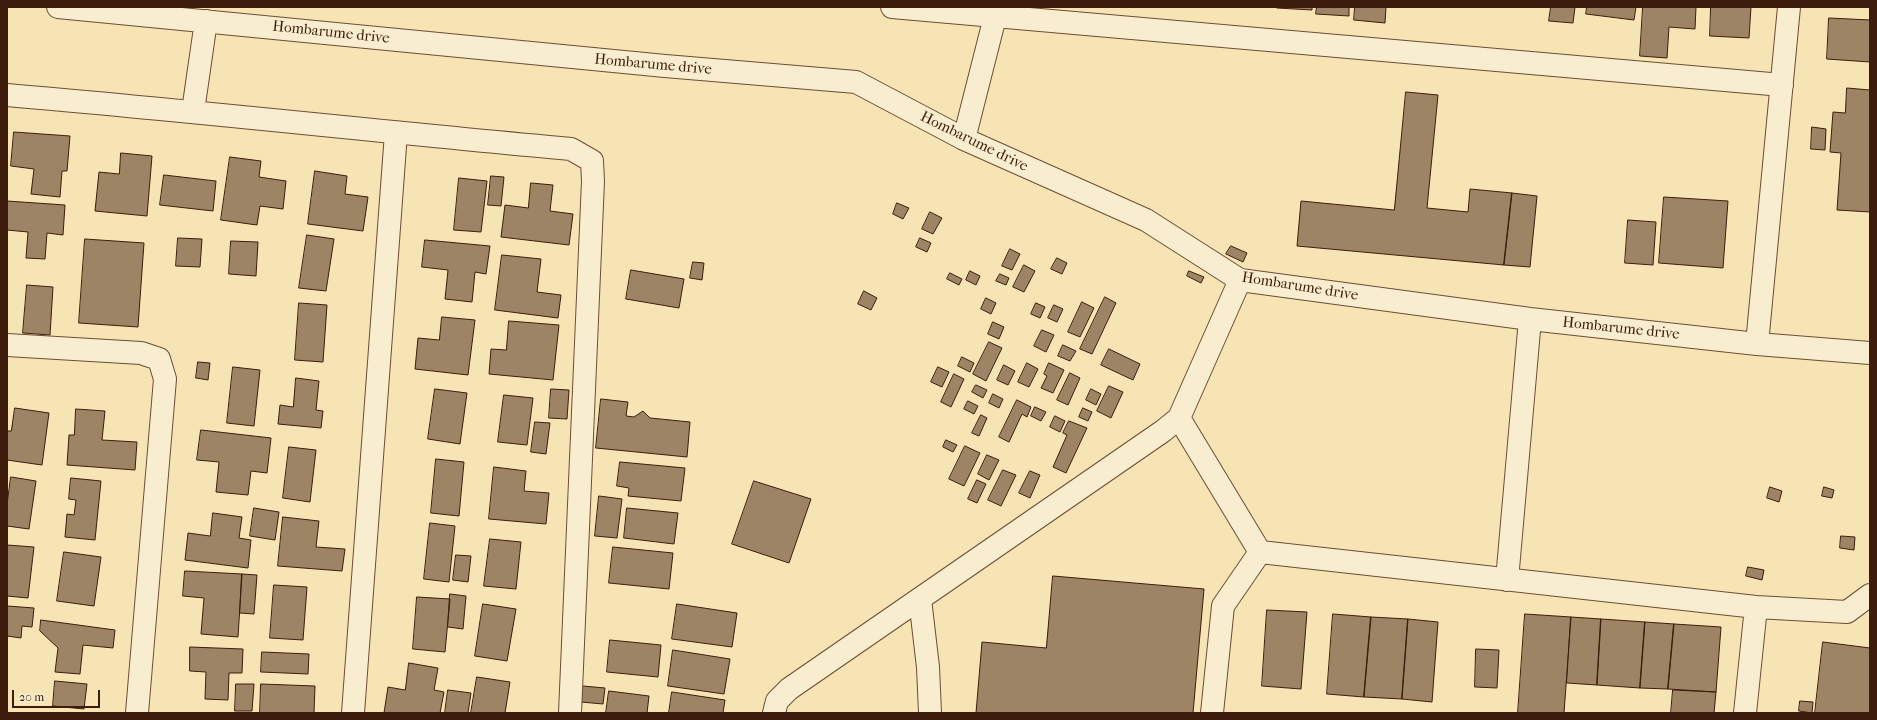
<!DOCTYPE html>
<html>
<head>
<meta charset="utf-8">
<style>
  body { margin:0 }
  #map { position:relative; width:1877px; height:720px; overflow:hidden; background:#f6e4b5; font-family:"IM FELL French Canon",serif }
  canvas { display:block }
  .frame { position:absolute; inset:0; border:8px solid #3d1c0c; pointer-events:none }
  .scale { position:absolute; left:12px; top:690px; width:88px; height:18px; box-sizing:border-box; border:2px solid #3d1c0c; border-top:0; padding-left:5px; font-size:12px; line-height:14px; white-space:nowrap; color:#3d1c0c; -webkit-text-stroke:3px #f9edcf; paint-order:stroke }
</style>
</head>
<body>
<div id="map">
<canvas width="1877" height="720"></canvas>
<div class="frame"></div>
<div class="scale">20 m</div>
</div>
<script>
const c = document.querySelector('canvas').getContext('2d');
c.lineJoin = 'round';
function fillPath(path, color) { c.fillStyle = color; c.fill(path, 'evenodd'); }
function stroke(path, color, width, dash) { c.strokeStyle = color; c.lineWidth = width; c.lineCap = dash ? 'butt' : 'round'; c.setLineDash(dash || []); c.stroke(path); }
function write(font, color, halo, rows, align = 'center') {
  c.font = font + ' "IM FELL French Canon",serif'; c.lineWidth = 3.5; c.setLineDash([]); c.textBaseline = 'middle'; c.strokeStyle = halo; c.fillStyle = color; for (const [text, x, y, turn = 0] of rows) {
    c.save(); c.translate(x, y); c.rotate((+turn || 0) * Math.PI / 180); c.textAlign = isNaN(turn) ? turn : align; if (halo) c.strokeText(text, 0, 0); c.fillText(text, 0, 0); c.restore();
  }
}
const building = new Path2D(`
  M1277,7H1312V10L1277,8Z
  M1317,7H1349V16L1316,14Z
  M1355,7H1386L1385,23L1354,20Z
  M1551,7H1575L1573,23L1549,21Z
  M1587,7H1636L1634,20L1586,14Z
  M1643,7H1696L1695,29L1669,27L1667,58L1640,56Z
  M1711,7H1751L1749,38L1710,36Z
  M1829,18L1870,20V62L1827,59Z
  M1847,88L1870,90V212L1837,210L1841,153L1830,152L1833,112L1845,113Z
  M1406,92L1438,95L1427,208L1468,212L1470,189L1512,193L1504,265L1297,246L1301,201L1394,210Z
  M1812,127L1826,129L1825,150L1811,149Z
  M14,132L70,136L67,171H62L60,197L31,194L34,169L11,166Z
  M121,153L152,156L147,216L95,211L99,172L119,174Z
  M230,157L261,161L259,177L286,181L283,209L260,206L257,225L221,220Z
  M315,171L347,176L345,194L368,197L363,231L308,224Z
  M164,175L216,181L213,211L160,205Z
  M491,176L504,177L501,206L488,205Z
  M459,178L487,181L481,232L454,230Z
  M531,183L553,185L550,211L573,214L569,245L501,237L505,205L528,208Z
  M1512,193L1537,196L1530,267L1504,265Z
  M1664,197L1728,201L1723,268L1659,263Z
  M7,201L65,205L63,235L47,233L45,259L26,258L28,232L7,230Z
  M897,203L909,208L903,219L893,214Z
  M930,212L942,218L933,234L922,229Z
  M1628,220L1656,222L1653,265L1625,263Z
  M307,235L334,239L326,291L299,288Z
  M178,238L202,239L200,267L176,266Z
  M920,238L931,243L927,252L916,247Z
  M85,239L144,243L138,327L79,323Z
  M425,240L490,246L486,274L475,272L472,302L445,299L448,270L422,267Z
  M231,241L258,242L256,276L229,274Z
  M1231,246L1247,253L1243,262L1226,254Z
  M1010,249L1020,254L1012,270L1002,266Z
  M502,255L541,259L537,292L561,295L558,318L495,310Z
  M1057,258L1067,263L1062,274L1051,269Z
  M693,262L704,263L702,280L690,278Z
  M1024,265L1035,271L1024,292L1013,287Z
  M631,270L684,279L679,308L626,299Z
  M970,271L980,276L976,285L966,280Z
  M1189,271L1204,277L1201,283L1187,276Z
  M950,273L962,279L959,285L947,279Z
  M1000,274L1009,278L1006,285L996,281Z
  M27,285L53,287L50,335L23,333Z
  M864,291L877,298L871,310L858,304Z
  M1105,297L1116,303L1092,354L1080,349Z
  M986,298L996,303L991,314L981,309Z
  M1082,302L1094,308L1080,337L1068,332Z
  M299,303L327,305L323,362L295,360Z
  M1036,303L1045,307L1040,318L1031,314Z
  M1054,305L1063,309L1057,322L1048,318Z
  M442,317L475,320L468,375L415,369L418,338L439,340Z
  M509,321L559,325L553,380L489,374L491,349L506,350Z
  M993,322L1004,327L999,339L988,334Z
  M1042,330L1054,335L1046,352L1034,346Z
  M989,342L1002,348L986,381L973,374Z
  M1063,345L1076,351L1070,361L1058,356Z
  M1109,349L1140,364L1133,380L1101,365Z
  M962,357L974,363L970,372L958,366Z
  M198,362L210,363L208,380L196,378Z
  M1027,363L1038,369L1029,387L1018,382Z
  M1049,363L1064,370L1053,393L1041,388L1047,376L1044,374Z
  M1004,365L1015,371L1008,385L997,380Z
  M233,367L260,370L254,426L227,423Z
  M938,367L949,372L942,387L931,382Z
  M1070,373L1080,378L1068,405L1057,400Z
  M954,374L964,379L951,407L941,402Z
  M296,378L319,381L316,410L323,411L321,428L278,424L280,405L293,407Z
  M976,385L987,390L983,398L972,392Z
  M1109,386L1123,392L1111,418L1097,411Z
  M435,389L467,393L460,444L428,439Z
  M551,389L569,390L567,419L549,418Z
  M1091,389L1101,394L1096,405L1086,400Z
  M993,394L1003,399L999,408L989,403Z
  M504,395L533,398L527,445L498,442Z
  M601,399L628,402L626,416L634,417L643,411L650,418L690,422L687,457L596,448Z
  M1017,400L1031,407L1027,417L1022,414L1009,442L999,437Z
  M968,401L978,406L974,414L964,409Z
  M1035,407L1046,412L1041,421L1031,416Z
  M15,408L49,413L42,465L7,460V431H11Z
  M1083,408L1092,412L1088,421L1079,417Z
  M76,409L105,411L102,440L137,442L135,470L67,465L69,435H74Z
  M981,415L987,418L979,436L972,433Z
  M1055,416L1065,421L1060,432L1050,427Z
  M1069,421L1087,428L1066,473L1053,467L1067,435L1063,433Z
  M535,422L550,423L546,454L531,452Z
  M201,430L271,438L267,473L251,471L248,495L216,492L219,462L197,460Z
  M946,440L957,445L953,452L943,447Z
  M965,446L980,453L964,486L949,479Z
  M289,447L316,450L310,502L283,498Z
  M987,455L999,460L989,480L978,474Z
  M436,459L464,462L459,516L431,513Z
  M620,462L685,468L681,501L628,496L629,488L617,486Z
  M494,467L526,471L524,491L549,493L546,524L489,519Z
  M1003,470L1016,475L1001,506L988,500Z
  M1030,471L1040,475L1030,498L1019,493Z
  M11,477L36,481L29,529L7,526V505Z
  M71,478L101,481L95,540L65,537L67,514L74,515L76,500L69,499Z
  M977,480L986,484L977,503L968,499Z
  M754,481L811,499L789,563L732,544Z
  M1770,487L1782,491L1779,502L1767,498Z
  M1824,487L1834,490L1832,498L1822,496Z
  M599,496L622,499L617,538L595,536Z
  M254,508L279,512L275,540L250,536Z
  M627,508L678,513L674,544L624,538Z
  M213,513L242,517L239,538L251,540L248,568L185,560L188,533L210,536Z
  M283,517L319,521L316,547L345,549L342,571L278,566Z
  M430,523L455,526L449,582L424,579Z
  M1841,536L1855,537L1854,550L1840,548Z
  M490,539L521,542L516,589L484,586Z
  M7,545L34,547L28,598L7,596Z
  M613,547L673,553L669,589L609,583Z
  M64,552L101,557L94,606L57,601Z
  M456,555L471,556L468,582L453,580Z
  M1748,567L1764,570L1762,580L1746,576Z
  M185,571L242,574L238,637L201,634L204,598L183,596Z
  M242,574L257,575L254,614L240,613Z
  M1053,576L1204,589L1193,713H976L982,642L1046,648Z
  M274,585L307,587L303,640L270,638Z
  M450,594L466,596L463,629L448,627Z
  M417,597L450,599L445,652L413,649Z
  M483,604L516,609L507,661L475,656Z
  M677,604L737,613L732,647L672,639Z
  M7,606L34,608L32,627L22,626L21,638L7,636Z
  M1267,610L1307,612L1301,689L1262,686Z
  M1333,614L1371,617L1364,697L1327,694Z
  M1525,614L1571,617L1564,713H1518Z
  M1371,617L1408,619L1402,699L1364,697Z
  M1571,617L1601,619L1597,685L1567,683Z
  M1408,619L1438,622L1432,702L1402,699Z
  M1601,619L1645,622L1640,688L1597,685Z
  M41,620L115,630L113,648L83,645L80,674L55,672L58,648L40,631Z
  M1645,622L1674,624L1668,689L1640,688Z
  M1674,624L1721,627L1716,692L1668,689Z
  M610,640L661,645L658,677L607,672Z
  M1823,642L1870,648V713H1815Z
  M190,647L243,649L242,673H229L228,700L205,699L206,672L190,671Z
  M1476,649L1499,650L1497,688L1475,687Z
  M673,650L730,659L724,694L668,686Z
  M262,652L309,654L308,674L261,672Z
  M409,663L438,668L434,690L444,692L440,713H384L388,687L405,690Z
  M477,677L510,682L505,713H471Z
  M55,681L87,684L84,709L53,706Z
  M236,684H254L252,711H235Z
  M261,684L315,686L314,713H260Z
  M583,686L605,688L603,704L581,702Z
  M448,690L471,693L468,713H445Z
  M1673,690L1716,692L1714,713H1671Z
  M609,691L649,696L647,713H606Z
  M672,692L725,700L723,713H669Z
  M1800,701L1813,702L1812,713L1799,711Z`);
fillPath(building, '#9d8464');
stroke(building, '#3d1c0c', 1);
const minor = new Path2D(`
  M58,7L665,66L856,82L964,139L1146,220L1240,280L1530,319L1757,344L1870,353
  M892,7L1782,85
  M7,95C195,111 383,132 571,149L592,161L593,181L570,713
  M193,111L206,21
  M964,139L995,17
  M1757,344L1789,7
  M7,345L141,353L159,359L165,379L137,713
  M1179,418L1260,552L1756,607L1847,612L1870,595
  M1507,580L1530,319
  M920,599L928,667L930,713
  M353,713L396,133
  M774,713L777,701L789,689L1163,431L1179,418L1240,280
  M1212,713L1223,606L1260,552
  M1745,713L1756,607`);
stroke(minor, '#6b4e36', 24);
stroke(minor, '#f9edcf', 22);
write('15px', '#3d1c0c', '#f9edcf', [
  ["Hombarume drive",331,33,6],
  ["Hombarume drive",653,65,5],
  ["Hombarume drive",974,142,26],
  ["Hombarume drive",1300,287,9],
  ["Hombarume drive",1621,329,6]
]);
</script>
</body>
</html>
